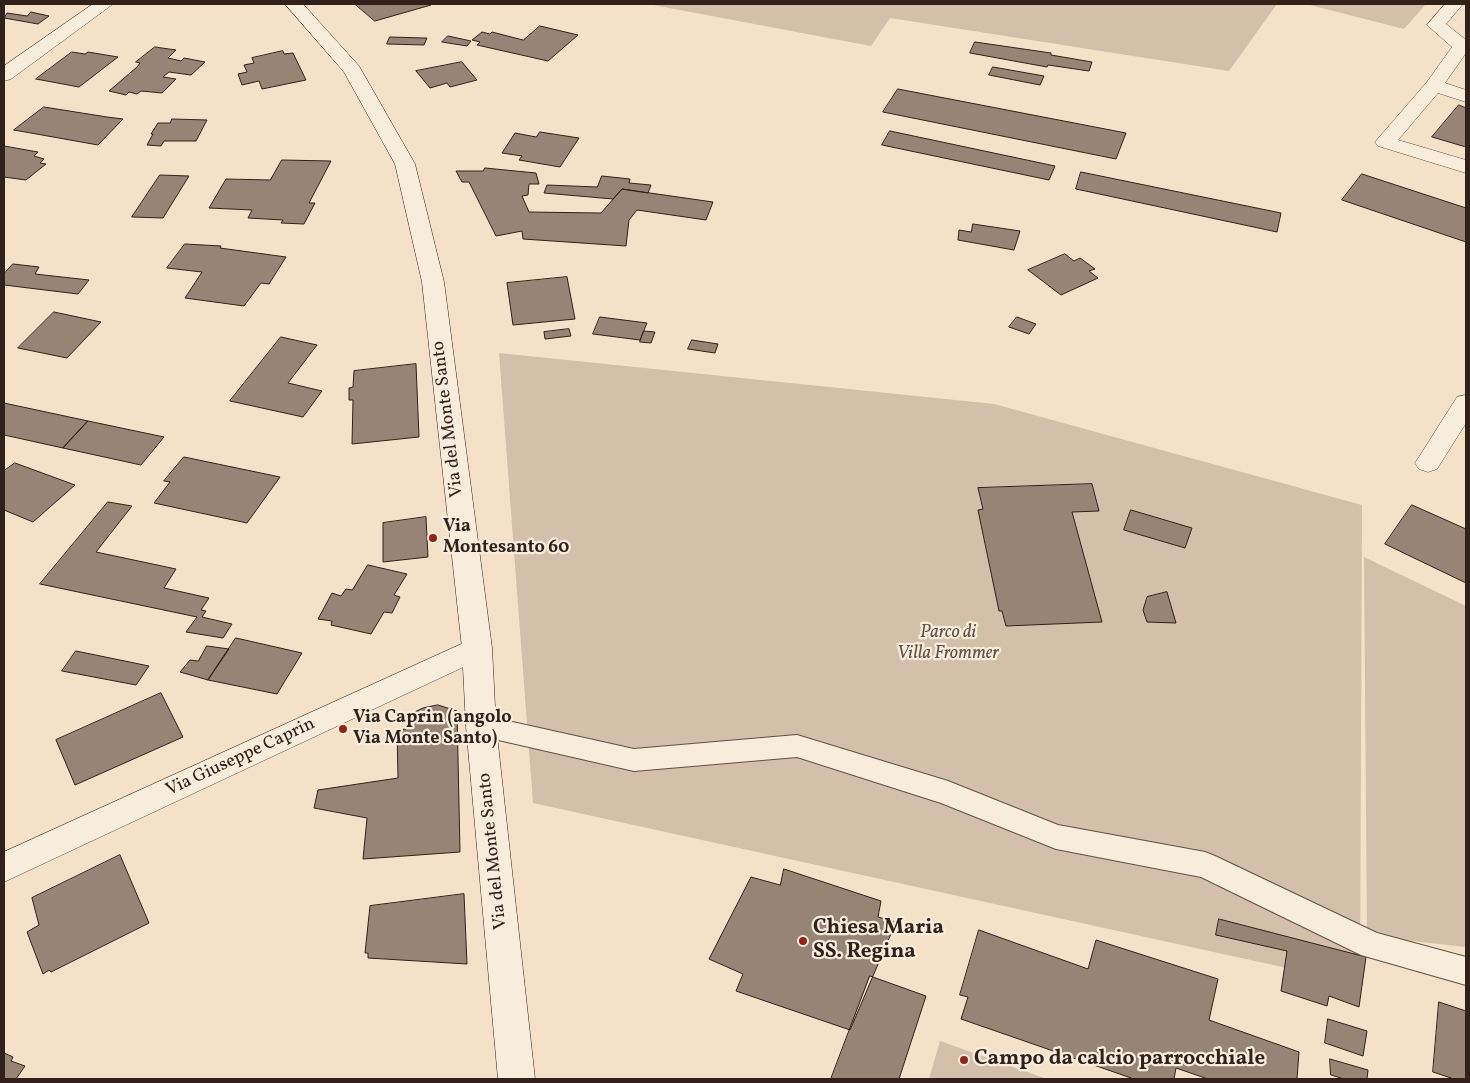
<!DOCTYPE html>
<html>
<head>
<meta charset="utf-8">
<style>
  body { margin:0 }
  #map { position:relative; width:1470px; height:1083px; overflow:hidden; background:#f5e1c7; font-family:Vollkorn,serif }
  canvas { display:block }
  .frame { position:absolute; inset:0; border:5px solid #32201a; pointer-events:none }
</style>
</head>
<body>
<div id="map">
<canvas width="1470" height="1083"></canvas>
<div class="frame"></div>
</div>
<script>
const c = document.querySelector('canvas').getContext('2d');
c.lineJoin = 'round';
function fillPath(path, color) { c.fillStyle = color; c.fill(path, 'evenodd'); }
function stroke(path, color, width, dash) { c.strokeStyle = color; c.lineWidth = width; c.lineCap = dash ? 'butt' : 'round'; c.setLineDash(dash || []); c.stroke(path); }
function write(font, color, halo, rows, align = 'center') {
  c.font = font + ' Vollkorn,serif'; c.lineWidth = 4.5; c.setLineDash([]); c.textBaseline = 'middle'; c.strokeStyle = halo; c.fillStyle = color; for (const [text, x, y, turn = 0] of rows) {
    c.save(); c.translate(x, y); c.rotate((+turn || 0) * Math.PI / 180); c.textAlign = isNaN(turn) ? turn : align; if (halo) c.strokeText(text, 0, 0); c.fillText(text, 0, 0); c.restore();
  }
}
fillPath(new Path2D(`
  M648,4H1277L1229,71L890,18L871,46Z
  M1306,4H1426L1404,29Z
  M499,353L994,404L1362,505L1360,984L533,803Z
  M1364,557L1466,606V947L1367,936Z
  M940,1041L1047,1079H929Z`), '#d4c0aa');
const building = new Path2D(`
  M355,4H429L431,5L375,21Z
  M31,12L49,16L38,24L4,18L7,13L27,16Z
  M540,26L578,35L548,61L477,45L480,42L472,40L482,32L490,34L492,32L523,40Z
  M448,36L471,41L467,46L442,42Z
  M390,37L425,38H427L424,45L387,44Z
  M975,42L1051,53V55L1092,62L1089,71L1048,65L1047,67L970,53Z
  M155,47L176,50L168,58L181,61L184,58L205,62L191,75L169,72L163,77L176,79L162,93L141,91L137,94L129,92L126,95L109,91L137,67L140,63L136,62Z
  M283,51L284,54L293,53L306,80L262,89L259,81L242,85L238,74L247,72L244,65L254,63L252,58Z
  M72,52L85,54L88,52L118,57L79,87L36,79Z
  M462,62L477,80L450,87L447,83L430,88L416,71Z
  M993,67L1044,76L1040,85L989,75Z
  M898,89L1126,133L1116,159L883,112Z
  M1459,105L1466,108V147L1432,137Z
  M44,107L107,117L123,119L98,145L14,130Z
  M172,119L207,120L196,141H164L161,146L147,145L153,134H151L158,123H170Z
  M890,131L1055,166L1049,180L882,145Z
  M540,132L579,138L560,167L519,160L522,156L502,153L515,133L536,137Z
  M4,146L38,152L34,156L44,159L40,163L46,164L26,180L4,177Z
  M282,160L331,161L309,203H315L304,224L281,223L283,220L248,218L252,210L209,208L226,179L270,180Z
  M485,168L536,173L539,184H529L528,195L522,196L529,212L601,213L622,189L713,202L706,220L637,210L629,220L626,246L523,239L522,231L496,236L469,182H462L456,171H483Z
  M1081,172L1281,213L1277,232L1076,189Z
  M1362,174L1466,208V242L1342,200Z
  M160,175L189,176L163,218L132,217Z
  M602,176L630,179L629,183L651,185L648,193L622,189L613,199L544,193L547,185L597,187Z
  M973,224L1020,231L1014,250L958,240L959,230L971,232Z
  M185,244L221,246L220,248L286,257L269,284L261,283L244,306L185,298L202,272L167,268Z
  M1065,254L1074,261L1080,258L1095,269L1089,271L1098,278L1061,295L1028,270Z
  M13,264L39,267L35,274L89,280L78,294L4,285V274Z
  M567,277L575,319L513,325L507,283Z
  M54,312L101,322L67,358L18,348Z
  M600,317L647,323L640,340L593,334Z
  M1017,317L1036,324L1029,334L1009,327Z
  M569,329L571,336L545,339L544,332Z
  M644,331L655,332L651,343L640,342Z
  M281,337L317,345L288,383L322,391L303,417L230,401Z
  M692,340L718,344L715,353L688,349Z
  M416,364L419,437L352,444L353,400H349V388L353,387L354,371Z
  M4,403L88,421L63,448L4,435Z
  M88,421L164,437L141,465L63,448Z
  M184,457L280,477L247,523L154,503L170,482L164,481Z
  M15,463L75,485L33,522L4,510V471Z
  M1092,484L1099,511L1072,512L1102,622L1006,626L1002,611H999L978,510L983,509L978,488Z
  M108,502L132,506L96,552L176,569L164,588L209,598L201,610L206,611L202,617L232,624L223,638L186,632L197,617L40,584Z
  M1412,505L1466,529V583L1385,544Z
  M1131,510L1192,528L1185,548L1124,530Z
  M426,517L428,557L383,562V523Z
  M368,565L407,574L394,595L400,597L392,613L384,612L371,634L331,625L332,621L318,619L332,593L341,596L346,589L352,590Z
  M1167,592L1176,623L1147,622L1143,610L1147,597Z
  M236,638L302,653L277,694L208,680Z
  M207,646L229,649L208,680L180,672L190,660L198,661Z
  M76,651L149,666L136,685L62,671Z
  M161,693L183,737L75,785L56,740Z
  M438,705L457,711L460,852L363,859L367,818L314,808L318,790L398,778L397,730L406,729V716L423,708Z
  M120,855L149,923L51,972L49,970L43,974L27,932L39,925L32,898Z
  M784,869L881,901L878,917L896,922L850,1030L736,991L743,974L709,959L751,877L780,885Z
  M464,894L467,964L368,958V953H365L370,906Z
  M1219,919L1366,957L1359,1007L1329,996L1327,1006L1281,991L1287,951L1216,935Z
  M979,930L1088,969L1096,940L1218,979L1209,1020L1299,1052L1297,1079H1208L1176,1068L1174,1079H1134L961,1019L968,997L960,995Z
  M870,976L926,996L899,1079H831Z
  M1439,1002L1466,1011V1079H1454L1433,1072Z
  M1328,1019L1367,1031L1363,1056L1325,1043Z
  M4,1053L13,1057L11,1061L25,1066L16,1079H4Z
  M1330,1059L1368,1070L1367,1079H1344L1331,1075Z`);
fillPath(building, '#978474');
stroke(building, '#32201a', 1);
const pedestrian = new Path2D(`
  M481,715L634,749L797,735L948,781L1058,825L1205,852L1215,856L1377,933L1466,957V985L1361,955L1201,877L1056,849L941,803L797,757L634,771L472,734L468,726L472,718Z`);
const minor = new Path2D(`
  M93,4H113L11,79L4,81V66Z
  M1445,4H1463L1446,24L1466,40V53L1445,83L1466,90V102L1438,93L1398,140L1466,160V173L1378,146L1375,142L1427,82L1452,47L1427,25Z
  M1466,395V423L1437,469L1428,472L1419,469L1415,463L1419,457L1457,397Z
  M477,637L487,640L492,648L487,656L4,882V852Z`);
const secondary = new Path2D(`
  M285,4H303L359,66L415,164L444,282L492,648L496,726L535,1079H498L466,726L462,648L422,282L395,164L344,72Z`);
stroke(pedestrian, '#635045', 2);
stroke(minor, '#635045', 1);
stroke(secondary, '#32201a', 1);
fillPath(pedestrian, '#f8ecdb');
fillPath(minor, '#f8ecdb');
fillPath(secondary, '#f8ecdb');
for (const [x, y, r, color] of [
  [433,538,5,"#8f2418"],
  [343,729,5,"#8f2418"],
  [803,941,5,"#8f2418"],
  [964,1060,5,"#8f2418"]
]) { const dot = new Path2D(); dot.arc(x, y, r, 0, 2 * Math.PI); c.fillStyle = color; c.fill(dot); stroke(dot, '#f8ecdb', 2); }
write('18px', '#32201a', '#f8ecdb', [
  ["Via del Monte Santo",449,419,-97],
  ["Via Giuseppe Caprin",241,758,-25],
  ["Via del Monte Santo",494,851,-96]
]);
write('bold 18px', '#32201a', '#f8ecdb', [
  ["Via",443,528],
  ["Montesanto 60",443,549],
  ["Via Caprin (angolo",353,719],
  ["Via Monte Santo)",353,740]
], 'left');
write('italic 18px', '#635045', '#f8ecdb', [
  ["Parco di",948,634],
  ["Villa Frommer",948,655]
]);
write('bold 21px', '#32201a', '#f8ecdb', [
  ["Chiesa Maria",813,929],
  ["SS. Regina",813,953],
  ["Campo da calcio parrocchiale",974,1060]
], 'left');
</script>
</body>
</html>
